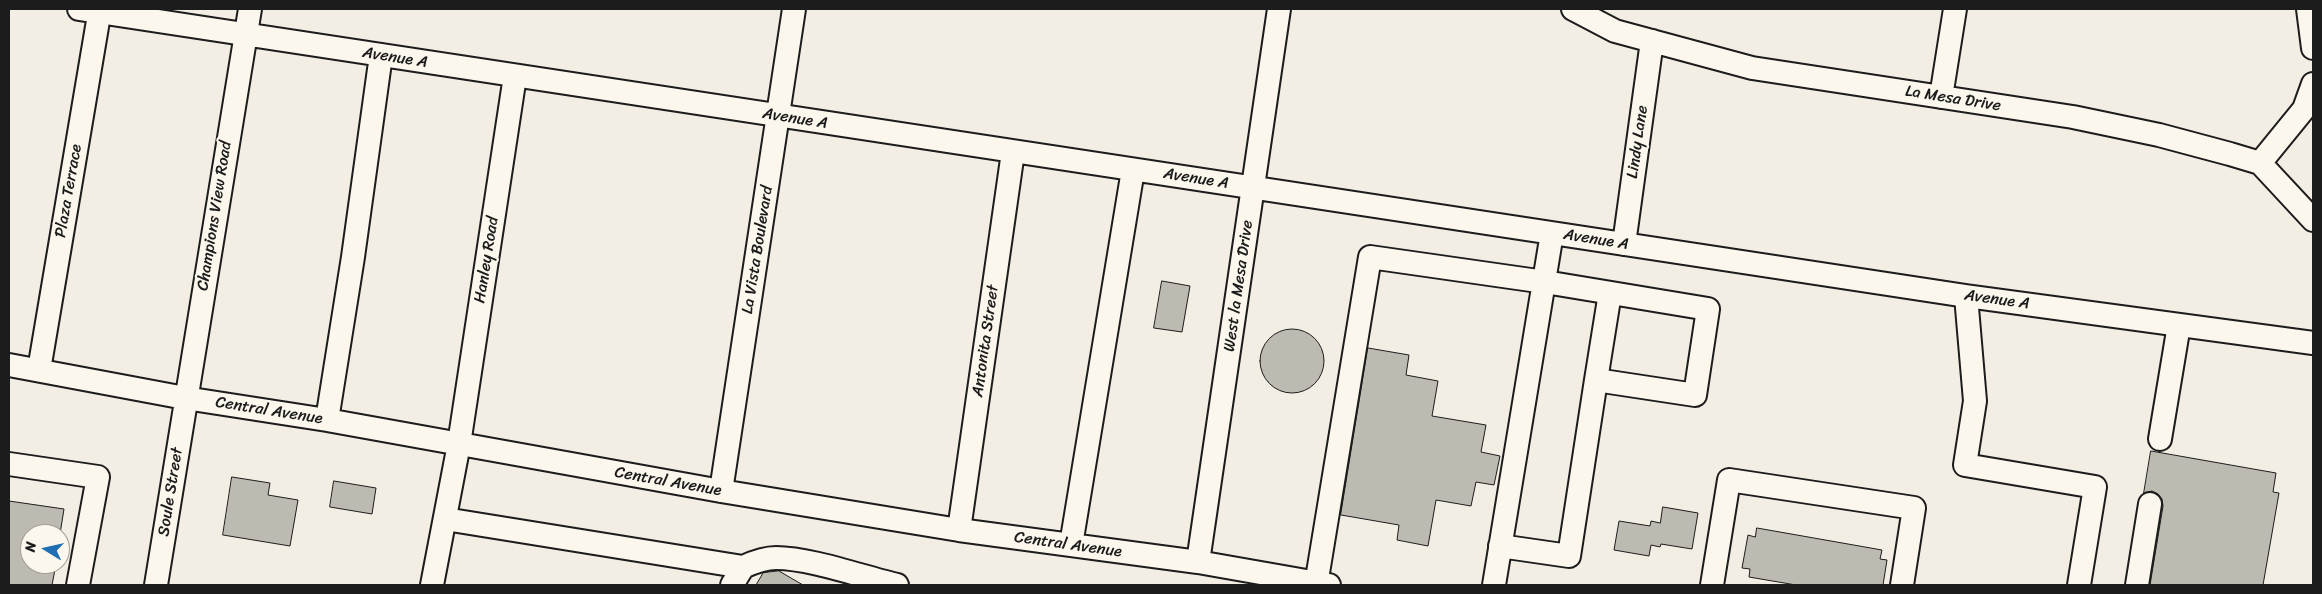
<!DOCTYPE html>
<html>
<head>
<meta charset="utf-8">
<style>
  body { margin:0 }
  #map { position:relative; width:2322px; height:594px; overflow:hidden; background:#f2eee4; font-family:Sriracha,sans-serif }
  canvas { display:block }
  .frame { position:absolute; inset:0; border:10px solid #1c1c1c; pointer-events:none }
  .north { position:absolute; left:20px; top:524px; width:50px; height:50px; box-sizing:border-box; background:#fbf7ec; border:1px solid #a29f99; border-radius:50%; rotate:279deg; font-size:14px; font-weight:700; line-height:20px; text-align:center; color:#1c1c1c }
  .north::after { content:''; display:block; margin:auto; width:18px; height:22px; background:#1f6fb2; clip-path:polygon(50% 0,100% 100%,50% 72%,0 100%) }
</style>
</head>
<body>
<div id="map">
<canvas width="2322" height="594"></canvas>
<div class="frame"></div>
<div class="north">N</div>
</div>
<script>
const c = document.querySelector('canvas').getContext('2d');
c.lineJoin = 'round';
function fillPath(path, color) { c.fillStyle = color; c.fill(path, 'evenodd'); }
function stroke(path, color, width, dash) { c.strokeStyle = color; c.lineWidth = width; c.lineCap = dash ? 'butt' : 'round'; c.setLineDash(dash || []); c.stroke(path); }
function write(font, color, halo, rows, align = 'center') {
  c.font = font + ' Sriracha,sans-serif'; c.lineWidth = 4.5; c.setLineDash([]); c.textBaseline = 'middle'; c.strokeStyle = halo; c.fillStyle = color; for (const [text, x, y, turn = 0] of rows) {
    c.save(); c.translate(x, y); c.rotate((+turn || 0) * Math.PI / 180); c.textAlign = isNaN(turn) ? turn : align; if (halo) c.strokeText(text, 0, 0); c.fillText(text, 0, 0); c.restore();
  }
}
const building = new Path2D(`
  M1162,281L1190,286L1182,332L1154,328Z
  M1260 361a32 32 0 1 1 64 0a32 32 0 1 1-64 0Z
  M1368,348L1409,355L1406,375L1438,381L1432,416L1486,425L1481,452L1500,456L1494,485L1476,482L1471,506L1436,500L1428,546L1397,540L1399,525L1341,515Z
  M2151,451L2276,473L2273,492L2279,493L2263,585H2150L2163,506L2162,499L2158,494L2152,491L2144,493Z
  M232,477L270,483L268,495L298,500L290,546L223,535Z
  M334,481L376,488L372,514L330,507Z
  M9,501L64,509L60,534H30V564H56L52,585H9Z
  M1663,507L1698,513L1692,549L1661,544L1660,547L1651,545L1649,556L1614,550L1619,521L1650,526L1651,521L1660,523Z
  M1757,528L1882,550L1880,559L1887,560L1883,585H1796L1749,577L1750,569L1742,568L1748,535L1755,537Z
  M779,571L803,585H756L763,573Z`);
fillPath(building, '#bdbab1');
stroke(building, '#1c1c1c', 1);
const minor = new Path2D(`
  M79,9L1966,296L2313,343
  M1573,9L1615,31L1752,68L2073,117L2159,135L2230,154L2260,163L2313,220
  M2308,9L2313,48
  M1941,97L1955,9
  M2260,163L2304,109L2313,84
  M1624,244L1652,41
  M1966,296L1975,401L1965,465L2095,487L2079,585
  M9,365L185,398L327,420L721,491L959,530L1198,562L1329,585
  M39,370L100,9
  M1596,380L1610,293
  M327,420L353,257L381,55
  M2160,439L2179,325
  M9,464L98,477L78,585
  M721,491L794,9
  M445,519L743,567L732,585
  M959,530L1013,152
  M1071,545L1133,170
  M1198,562L1279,9
  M743,567C754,562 764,558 776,558C810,558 863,577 897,585
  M156,585L250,9
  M432,585L459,444L515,76
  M1316,585L1370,257L1545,282L1708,309L1695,395L1596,380L1569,556L1500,546
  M1494,585L1552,233
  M1712,585L1729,480L1914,508L1902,585
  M2137,585L2150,504`);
stroke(minor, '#1c1c1c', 26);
stroke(minor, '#fbf7ec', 22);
write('16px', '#1c1c1c', '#fbf7ec', [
  ["Avenue A",395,58,9],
  ["La Mesa Drive",1953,99,9],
  ["Avenue A",795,119,9],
  ["Lindy Lane",1638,142,-82],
  ["Avenue A",1196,179,9],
  ["Plaza Terrace",69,191,-80],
  ["Champions View Road",215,216,-81],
  ["Avenue A",1596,240,9],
  ["La Vista Boulevard",758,250,-81],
  ["Hanley Road",487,260,-81],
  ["West la Mesa Drive",1239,286,-82],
  ["Avenue A",1997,300,8],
  ["Antonita Street",986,341,-82],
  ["Central Avenue",269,411,9],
  ["Central Avenue",668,482,10],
  ["Soule Street",171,492,-81],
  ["Central Avenue",1068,545,8]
]);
</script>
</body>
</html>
